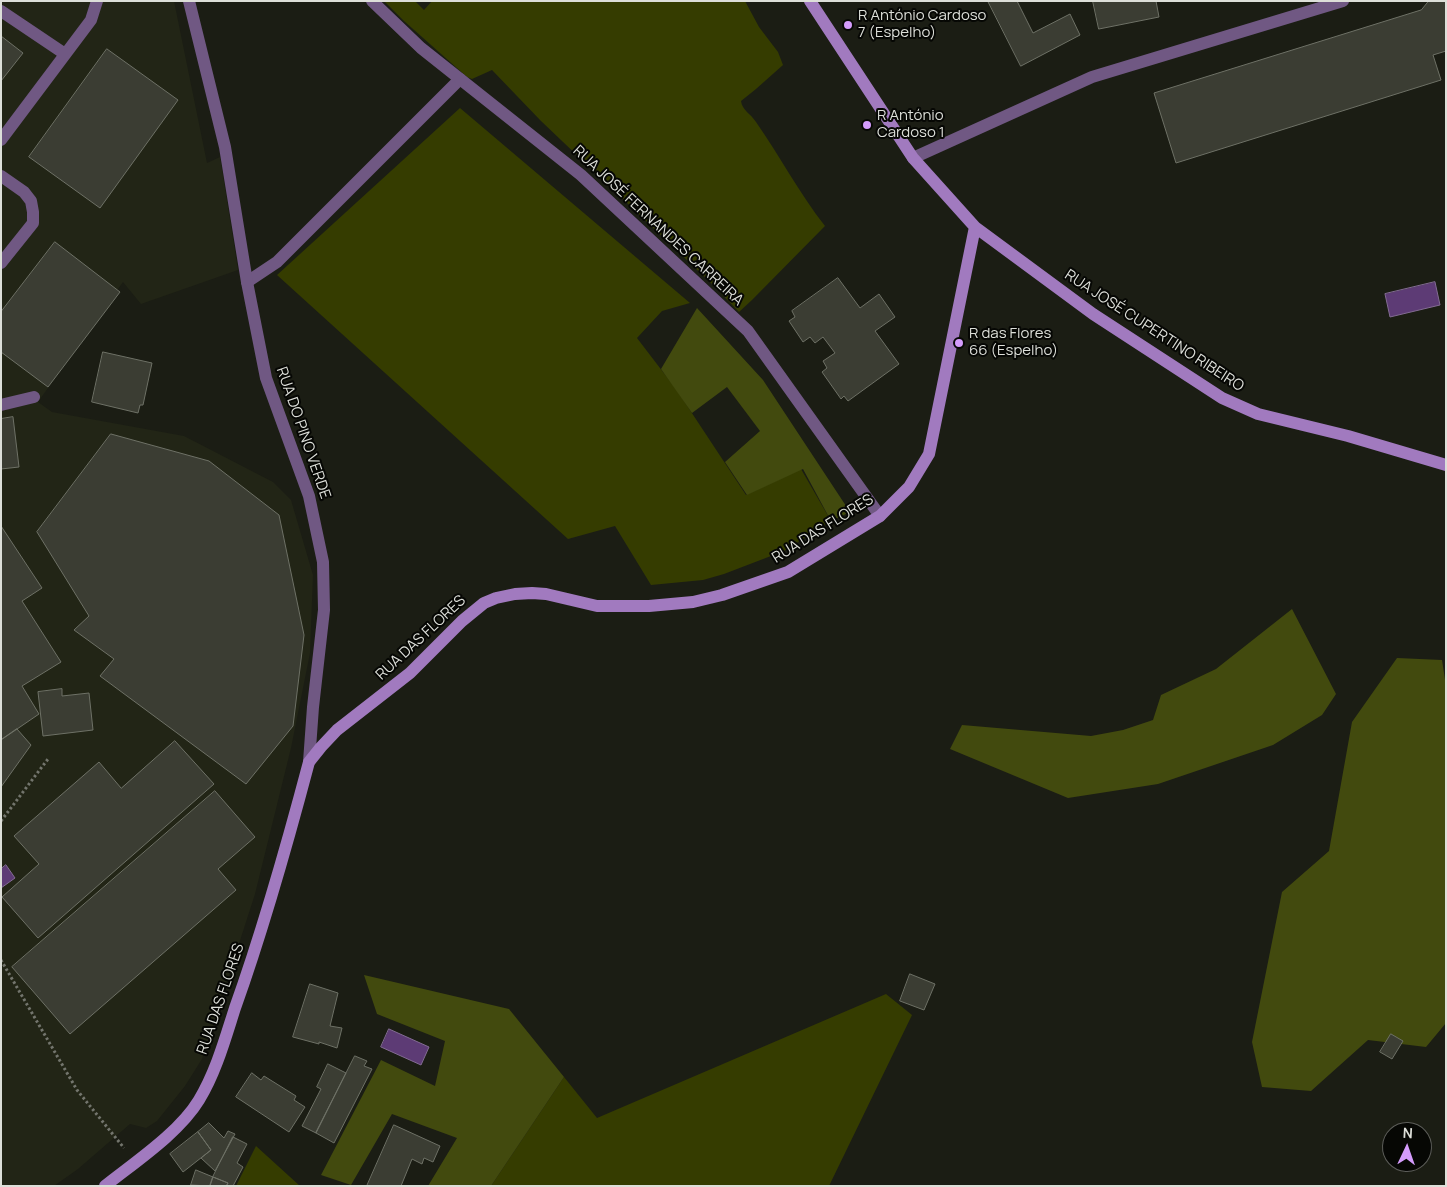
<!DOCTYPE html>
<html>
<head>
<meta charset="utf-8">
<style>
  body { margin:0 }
  #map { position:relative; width:1447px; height:1187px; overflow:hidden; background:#1b1d14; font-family:Manrope,sans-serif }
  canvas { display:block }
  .frame { position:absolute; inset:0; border:2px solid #dddfd9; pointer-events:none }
  .north { position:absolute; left:1382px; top:1122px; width:50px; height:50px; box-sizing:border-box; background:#060704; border:1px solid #5c5d59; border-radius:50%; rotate:3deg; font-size:14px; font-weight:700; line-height:20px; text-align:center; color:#dddfd9 }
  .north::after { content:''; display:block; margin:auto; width:18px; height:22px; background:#d49cfc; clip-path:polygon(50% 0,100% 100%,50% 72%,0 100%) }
</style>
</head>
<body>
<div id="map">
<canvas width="1447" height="1187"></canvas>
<div class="frame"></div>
<div class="north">N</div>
</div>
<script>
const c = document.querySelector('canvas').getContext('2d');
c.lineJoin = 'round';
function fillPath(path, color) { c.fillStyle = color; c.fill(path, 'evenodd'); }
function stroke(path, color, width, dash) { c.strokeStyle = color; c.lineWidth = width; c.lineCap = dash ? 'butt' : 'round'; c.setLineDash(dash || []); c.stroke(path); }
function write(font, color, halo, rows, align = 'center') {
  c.font = font + ' Manrope,sans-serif'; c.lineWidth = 4; c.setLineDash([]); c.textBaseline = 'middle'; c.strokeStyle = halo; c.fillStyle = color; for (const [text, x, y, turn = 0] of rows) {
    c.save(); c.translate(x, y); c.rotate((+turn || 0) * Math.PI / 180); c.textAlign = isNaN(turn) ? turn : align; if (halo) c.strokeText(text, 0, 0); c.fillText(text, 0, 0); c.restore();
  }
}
fillPath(new Path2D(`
  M1,1H174L207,163L220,157L238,270L141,304L123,282L38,402L52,412L184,436L273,482L291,500L313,575L310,653L291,748L255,894L202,1059L185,1086L157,1121L146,1128L130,1124L78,1169L54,1186H1Z`), '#222516');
fillPath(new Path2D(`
  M384,1H415L424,10L432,1H745L759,27L778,52L783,65L756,89L741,101C742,110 751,114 756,122C780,156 799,193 825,226L752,300L739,312L710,282L541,121L492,70L472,79L467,77L404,21Z
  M460,108L690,303L662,311L637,338L676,389L746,495L801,469L831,521L784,551L724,574L703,580L651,585L615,526L568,539L277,275Z
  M886,994L912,1015L829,1186H491L564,1077L597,1118Z
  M256,1146L300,1186H236Z`), '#353c00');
fillPath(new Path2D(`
  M697,308L763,380L850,512L831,521L803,469L747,495L725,462L760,431L727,387L692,413L661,369Z
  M1292,609L1336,694L1322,715L1273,745L1158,784L1068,798L950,749L962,725L1091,736L1123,730L1153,720L1161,695L1216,669Z
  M1397,658L1442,660L1446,686V1023L1426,1047L1368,1040L1311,1091L1262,1087L1252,1042L1282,892L1329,851L1352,722Z
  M364,975L509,1009L564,1077L491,1186H428L457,1138L392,1114L351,1185L321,1175L381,1060L435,1086L445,1041L377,1014Z`), '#424a0e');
const water = new Path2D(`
  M1435,282L1440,305L1390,317L1385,294Z
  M6,865L15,878L1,888V869Z
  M389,1029L429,1047L421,1065L381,1047Z`);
fillPath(water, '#5d3b75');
stroke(water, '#836c93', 1);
const building = new Path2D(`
  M988,1H1017L1033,33L1070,14L1080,35L1021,66Z
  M1093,1H1156L1159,17L1099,29Z
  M1429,1H1446V51L1433,55L1441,80L1176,163L1154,93L1421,10Z
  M1,36L23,53L1,81Z
  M107,49L178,100L100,208L29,157Z
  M55,242L120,292L48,387L1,352V312Z
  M838,278L860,308L879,294L895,317L875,331L899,364L848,401L844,396L841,399L822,372L827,368L823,361L835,353L823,337L815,343L810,337L803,342L789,321L795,317L792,311Z
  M103,352L152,363L143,405H140L138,413L92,402Z
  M13,417L19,467L1,469V419Z
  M111,434L209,461L279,515L304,635L293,726L246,784L100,676L114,659L74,630L89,616L37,532Z
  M1,526L42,588L22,601L61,662L22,686L39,714L1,740Z
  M62,689V696L89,693L93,730L43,736L38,692Z
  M17,729L31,745L1,787V740Z
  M175,741L214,784L38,938L2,897L39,864L14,836L99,762L121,788Z
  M215,791L255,837L218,869L236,890L70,1034L12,967Z
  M910,974L935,984L924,1010L900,1001Z
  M310,984L338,993L330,1026L342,1028L337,1048L319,1042V1044L293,1037Z
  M1391,1034L1403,1041L1392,1059L1380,1052Z
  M355,1056L367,1061L364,1066L372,1069L334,1143L316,1133Z
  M328,1064L346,1073L316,1133L302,1126L321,1089L317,1087Z
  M252,1073L261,1080L264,1076L296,1096L294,1100L305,1107L289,1132L236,1097Z
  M209,1123L224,1138L228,1131L235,1134L215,1171L201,1158L211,1150L198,1132Z
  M394,1125L440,1146L433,1162L424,1158L422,1164L412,1159L401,1186H367Z
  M198,1132L211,1150L183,1172L170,1154Z
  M233,1137L247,1144L237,1163L243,1167L233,1186H228L227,1185L228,1183L213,1177Z
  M196,1170L213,1177L210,1186L191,1185Z
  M213,1177L228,1183L226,1186H210Z`);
fillPath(building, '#3b3d33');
stroke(building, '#6e7166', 1);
stroke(new Path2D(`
  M1,821L48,759
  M1,960L77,1090L124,1148`), '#73756d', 3, [2.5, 2.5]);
stroke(new Path2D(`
  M1,11L65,54
  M1,140L91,20L97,1
  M1,176L24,192L31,201L33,212V223L1,263
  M247,282L277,262L460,79
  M1,405L34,397`), '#705883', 12);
stroke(new Path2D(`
  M189,1L225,147L247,282L266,378L309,496L323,562L324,610L313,707L309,762
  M372,1L421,48L581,175L748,331L880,516
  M913,158L1092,77L1343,1`), '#705883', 12);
stroke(new Path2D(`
  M810,1L913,158L975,227L1093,314L1222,398L1258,414L1348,436L1446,465
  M105,1186C135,1162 179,1133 199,1100C216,1072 225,1039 235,1008C264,927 287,845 309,762L321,747L337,730L410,673L462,621L484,603L496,598L515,594L532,593L546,594L597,606H649L693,602L722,595L788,572L880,516L909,487L929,454L975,227`), '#a17abf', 12);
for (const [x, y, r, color] of [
  [848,25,5,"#d49cfc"],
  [867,125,5,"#d49cfc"],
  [959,343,5,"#d49cfc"]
]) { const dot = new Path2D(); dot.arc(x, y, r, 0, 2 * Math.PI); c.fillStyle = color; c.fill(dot); stroke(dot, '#060704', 2); }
write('15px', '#dddfd9', '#060704', [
  ["R António Cardoso",858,16],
  ["7 (Espelho)",858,33],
  ["R António",877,116],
  ["Cardoso 1",877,133],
  ["R das Flores",969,334],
  ["66 (Espelho)",969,351]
], 'left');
write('15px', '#dddfd9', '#060704', [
  ["RUA JOSÉ FERNANDES CARREIRA",658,226,43],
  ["RUA JOSÉ CUPERTINO RIBEIRO",1154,331,33],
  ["RUA DO PINO VERDE",303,433,71],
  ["RUA DAS FLORES",823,529,-32],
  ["RUA DAS FLORES",421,638,-43],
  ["RUA DAS FLORES",221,999,-71]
]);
</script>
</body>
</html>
